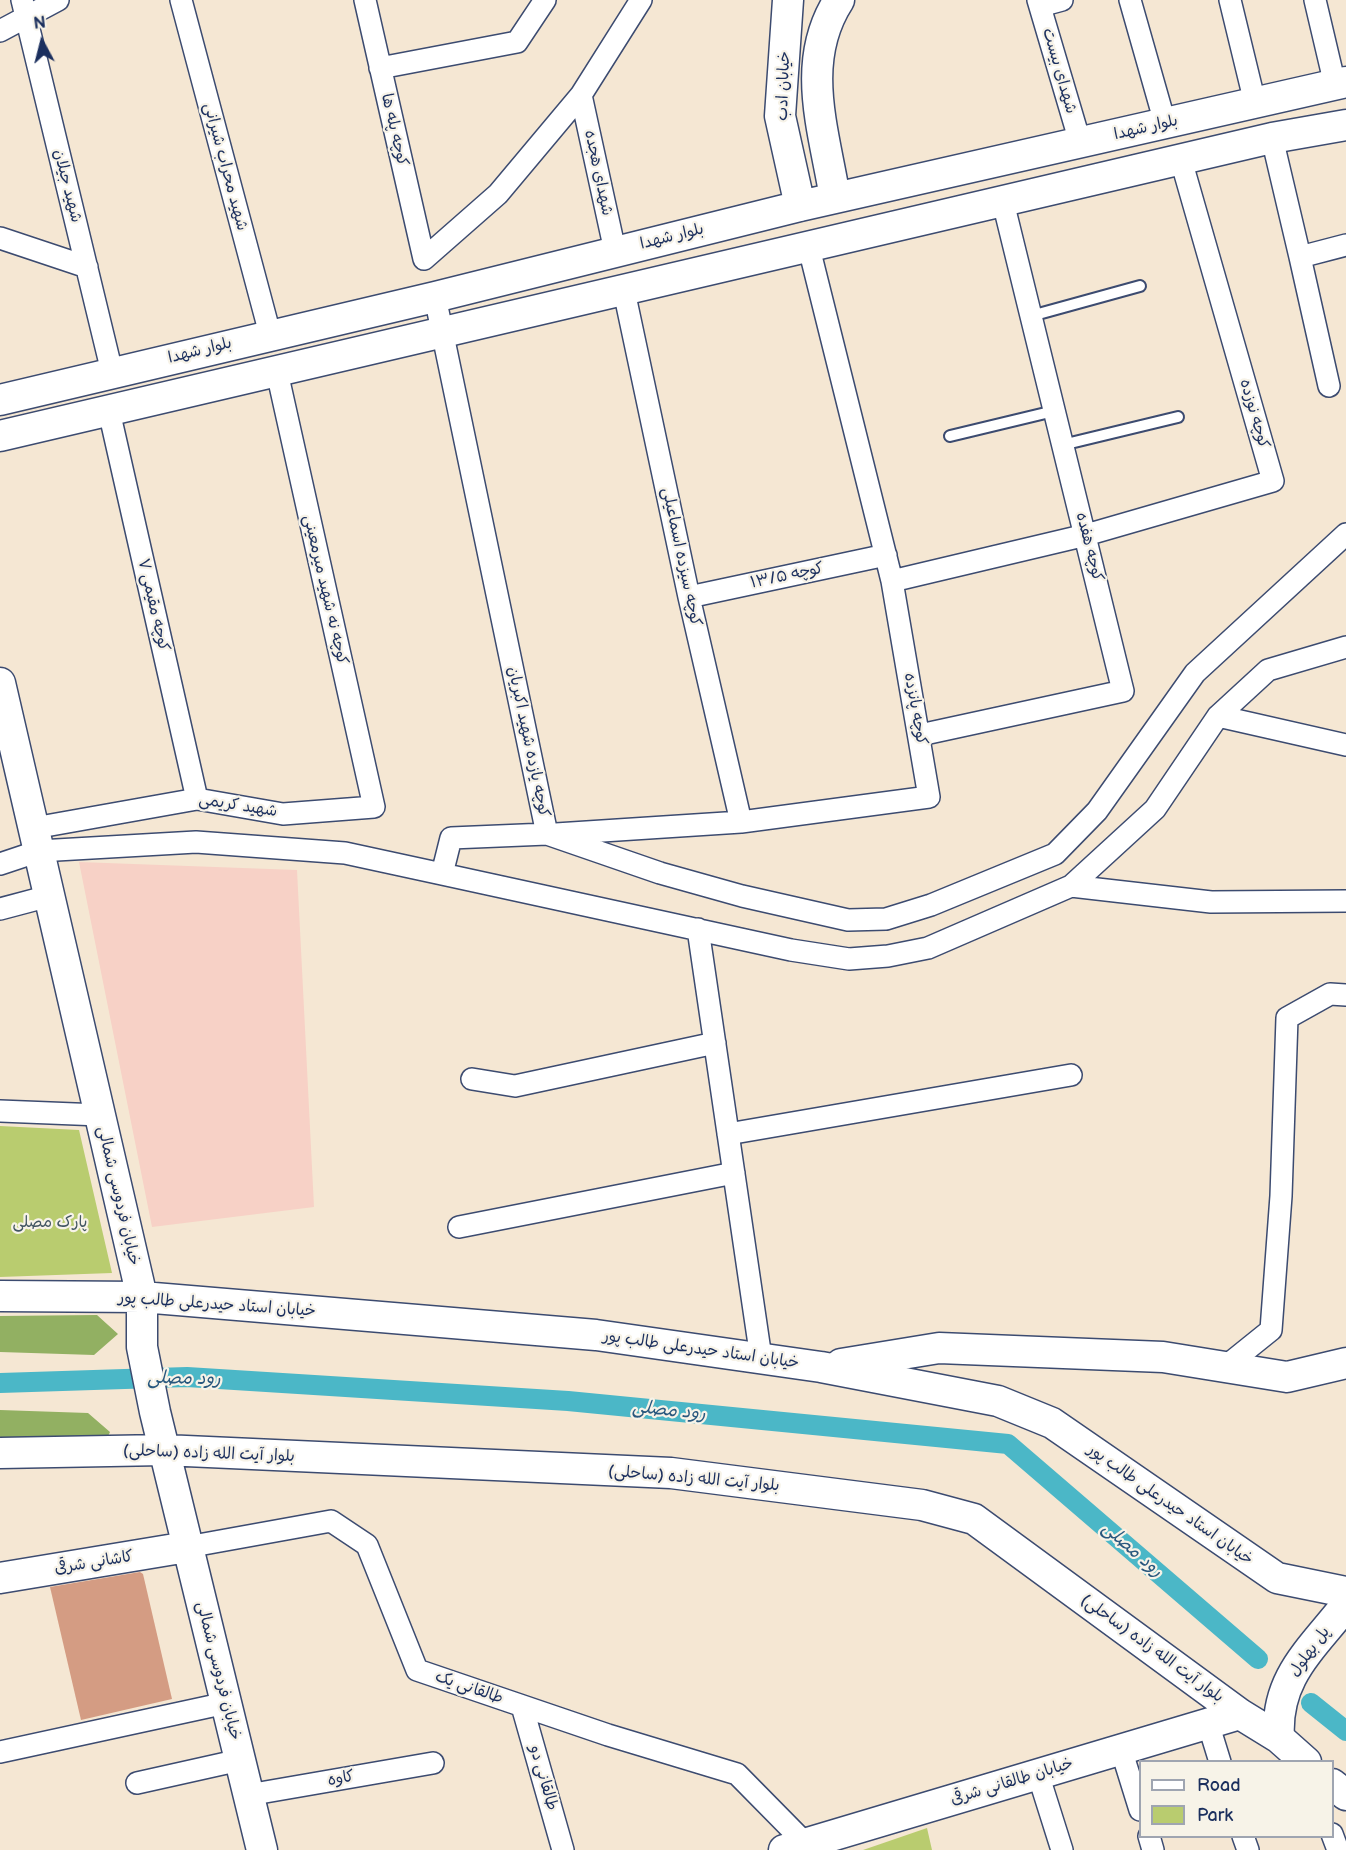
<!DOCTYPE html>
<html>
<head>
<meta charset="utf-8">
<style>
  body { margin:0 }
  #map { position:relative; width:1346px; height:1850px; overflow:hidden; background:#f5e7d3; font-family:"Balsamiq Sans",sans-serif }
  canvas { display:block }
  .legend { position:absolute; left:1139px; top:1760px; width:195px; height:78px; box-sizing:border-box; background:#f7f3e8; border:2px solid #9fa5b1; margin:0; padding:8px 10px; list-style:none; font-size:18px; color:#1b2f5e }
  .legend li { display:flex; align-items:center; gap:12px; height:30px }
  .legend b { width:30px; border:2px solid #9fa5b1 }
  .north { position:absolute; left:12px; top:12px; width:60px; height:60px; -webkit-text-stroke:4px #f7f3e8; paint-order:stroke; rotate:353deg; font-size:16px; font-weight:700; line-height:24px; text-align:center; color:#1b2f5e }
  .north::after { content:''; display:block; margin:auto; width:21px; height:27px; background:#1b2f5e; clip-path:polygon(50% 0,100% 100%,50% 72%,0 100%) }
</style>
</head>
<body>
<div id="map">
<canvas width="1346" height="1850"></canvas>
<ul class="legend">
<li><b style="height:8px;background:#fff"></b>Road</li>
<li><b style="height:16px;background:#b9cc6f"></b>Park</li>
</ul>
<div class="north">N</div>
</div>
<script>
const c = document.querySelector('canvas').getContext('2d');
c.lineJoin = 'round';
function fillPath(path, color) { c.fillStyle = color; c.fill(path, 'evenodd'); }
function stroke(path, color, width, dash) { c.strokeStyle = color; c.lineWidth = width; c.lineCap = dash ? 'butt' : 'round'; c.setLineDash(dash || []); c.stroke(path); }
function write(font, color, halo, rows, align = 'center') {
  c.font = font + ' "Balsamiq Sans","Playpen Sans Arabic",sans-serif'; c.lineWidth = 4.5; c.setLineDash([]); c.textBaseline = 'middle'; c.strokeStyle = halo; c.fillStyle = color; for (const [text, x, y, turn = 0] of rows) {
    c.save(); c.translate(x, y); c.rotate((+turn || 0) * Math.PI / 180); c.textAlign = isNaN(turn) ? turn : align; if (halo) c.strokeText(text, 0, 0); c.fillText(text, 0, 0); c.restore();
  }
}
fillPath(new Path2D(`
  M79,862L297,870L314,1207L152,1227Z`), '#f7d1c6');
fillPath(new Path2D(`
  M0,1126L79,1130L112,1273L0,1277Z
  M927,1828L932,1850H863Z`), '#b9cc6f');
fillPath(new Path2D(`
  M97,1315L118,1334L94,1355L0,1352V1316Z
  M0,1410L88,1413L110,1432L104,1445L0,1442Z`), '#92b062');
stroke(new Path2D(`
  M0,1383L187,1377L568,1401L1008,1444L1258,1659
  M1311,1703L1346,1731`), '#4bb7c7', 20);
fillPath(new Path2D(`
  M140,1572L143,1574L172,1699L81,1720L50,1587Z`), '#d49c83');
const lane = new Path2D(`
  M1031,316L1140,286
  M950,436L1054,411
  M1062,445L1178,417`);
const street = new Path2D(`
  M22,0L112,372
  M181,0L270,334
  M365,0L424,259L498,194L581,95L641,0
  M1038,0L1080,142
  M1130,0L1165,123
  M1230,0L1255,103
  M1315,0L1335,85
  M1040,6L1062,0
  M0,31L58,0
  M380,68L517,42L545,0
  M581,95L615,251
  M1272,138L1300,257L1346,245
  M0,238L87,267
  M1300,257L1329,386
  M624,291L689,597L741,822
  M109,411L197,799
  M892,581L1086,535L1273,481L1181,160
  M689,597L886,555
  M1218,716L1346,745
  M920,735L1123,691L1003,202
  M34,828L197,799L283,814L374,807L277,372
  M547,834L660,873L742,896L848,920L886,919L931,905L1055,854L1097,811L1195,673L1346,534
  M556,834L741,822L929,797L892,581L809,248
  M0,864L39,851L196,842L345,853L442,874L451,838L547,834L435,297
  M442,874L791,950L849,959L888,956L928,948L1071,886L1155,809L1218,716L1268,670L1346,647
  M1071,886L1211,902L1346,901
  M0,909L49,896
  M698,929L761,1358
  M472,1079L515,1086L715,1043
  M0,1111L100,1115
  M728,1134L1071,1075
  M459,1227L734,1173
  M1225,1367L1271,1330L1281,1196L1287,1018L1330,994L1346,995
  M187,1547L331,1521L367,1545L417,1670L608,1735L737,1774L806,1844L808,1850
  M522,1706L563,1850
  M1208,1723L1220,1762
  M1121,1749L1140,1810
  M0,1752L226,1703
  M1038,1774L1062,1850
  M137,1783L240,1760
  M248,1795L433,1763
  M1332,1834L1338,1850
  M1149,1836L1153,1850
  M1243,1836L1248,1850`);
const secondary = new Path2D(`
  M788,0L780,116L800,206
  M835,198C824,130 799,62 839,0
  M0,400L435,297L800,206L1346,82
  M0,436L1272,138L1346,125
  M0,683L142,1297V1347L155,1412L262,1850
  M0,1296L142,1297L596,1335L821,1367L998,1401L1052,1423L1277,1578L1346,1592
  M841,1364L939,1348L1163,1357L1287,1377L1346,1363
  M0,1453L164,1450L671,1473L922,1505L974,1519L1240,1714L1279,1738L1306,1762
  M0,1578L187,1547
  M1279,1738C1275,1678 1311,1650 1346,1605
  M1332,1784L1346,1795
  M784,1850L1240,1714`);
stroke(lane, '#3c4b70', 14);
stroke(street, '#3c4b70', 24);
stroke(secondary, '#3c4b70', 33);
stroke(lane, '#fff', 10);
stroke(street, '#fff', 21);
stroke(secondary, '#fff', 30);
write('16px', '#1b2f5e', '#f7f3e8', [
  ["شهدای بیست",1059,71,74],
  ["خیابان ادب",784,86,-88],
  ["بلوار شهدا",1146,128,-13],
  ["کوچه پله ها",394,130,77],
  ["شهید محراب شیرانی",225,167,75],
  ["شهدای هجده",598,173,78],
  ["شهید جیلان",67,186,76],
  ["بلوار شهدا",672,237,-14],
  ["بلوار شهدا",200,351,-14],
  ["کوچه نوزده",1254,414,74],
  ["کوچه هفده",1089,547,76],
  ["کوچه سیزده اسماعیلی",681,557,78],
  ["کوچه ۱۳/۵",787,576,-12],
  ["کوچه نه شهید میرمعینی",325,590,77],
  ["کوچه مقیمی ۷",153,605,77],
  ["کوچه پانزده",915,709,80],
  ["کوچه یازده شهید اکبریان",528,742,78],
  ["شهید کریمی",238,806,9],
  ["خیابان فردوسی شمالی",118,1196,77],
  ["خیابان استاد حیدرعلی طالب پور",217,1305,4],
  ["خیابان استاد حیدرعلی طالب پور",701,1350,8],
  ["بلوار آیت الله زاده (ساحلی)",209,1454,2],
  ["بلوار آیت الله زاده (ساحلی)",694,1479,5],
  ["خیابان استاد حیدرعلی طالب پور",1170,1505,35],
  ["کاشانی شرقی",94,1563,-9],
  ["بلوار آیت الله زاده (ساحلی)",1152,1649,36],
  ["پل بهلول",1310,1652,-54],
  ["خیابان فردوسی شمالی",218,1671,76],
  ["طالقانی یک",469,1688,19],
  ["طالقانی دو",543,1778,74],
  ["کاوه",341,1779,-10],
  ["خیابان طالقانی شرقی",1012,1782,-17]
]);
write('16px', '#425662', '#f7f3e8', [
  ["پارک مصلی",50,1223]
]);
write('italic 18px', '#29587e', '#f7f3e8', [
  ["رود مصلی",184,1379,1],
  ["رود مصلی",669,1411,6],
  ["رود مصلی",1132,1550,41]
]);
</script>
</body>
</html>
